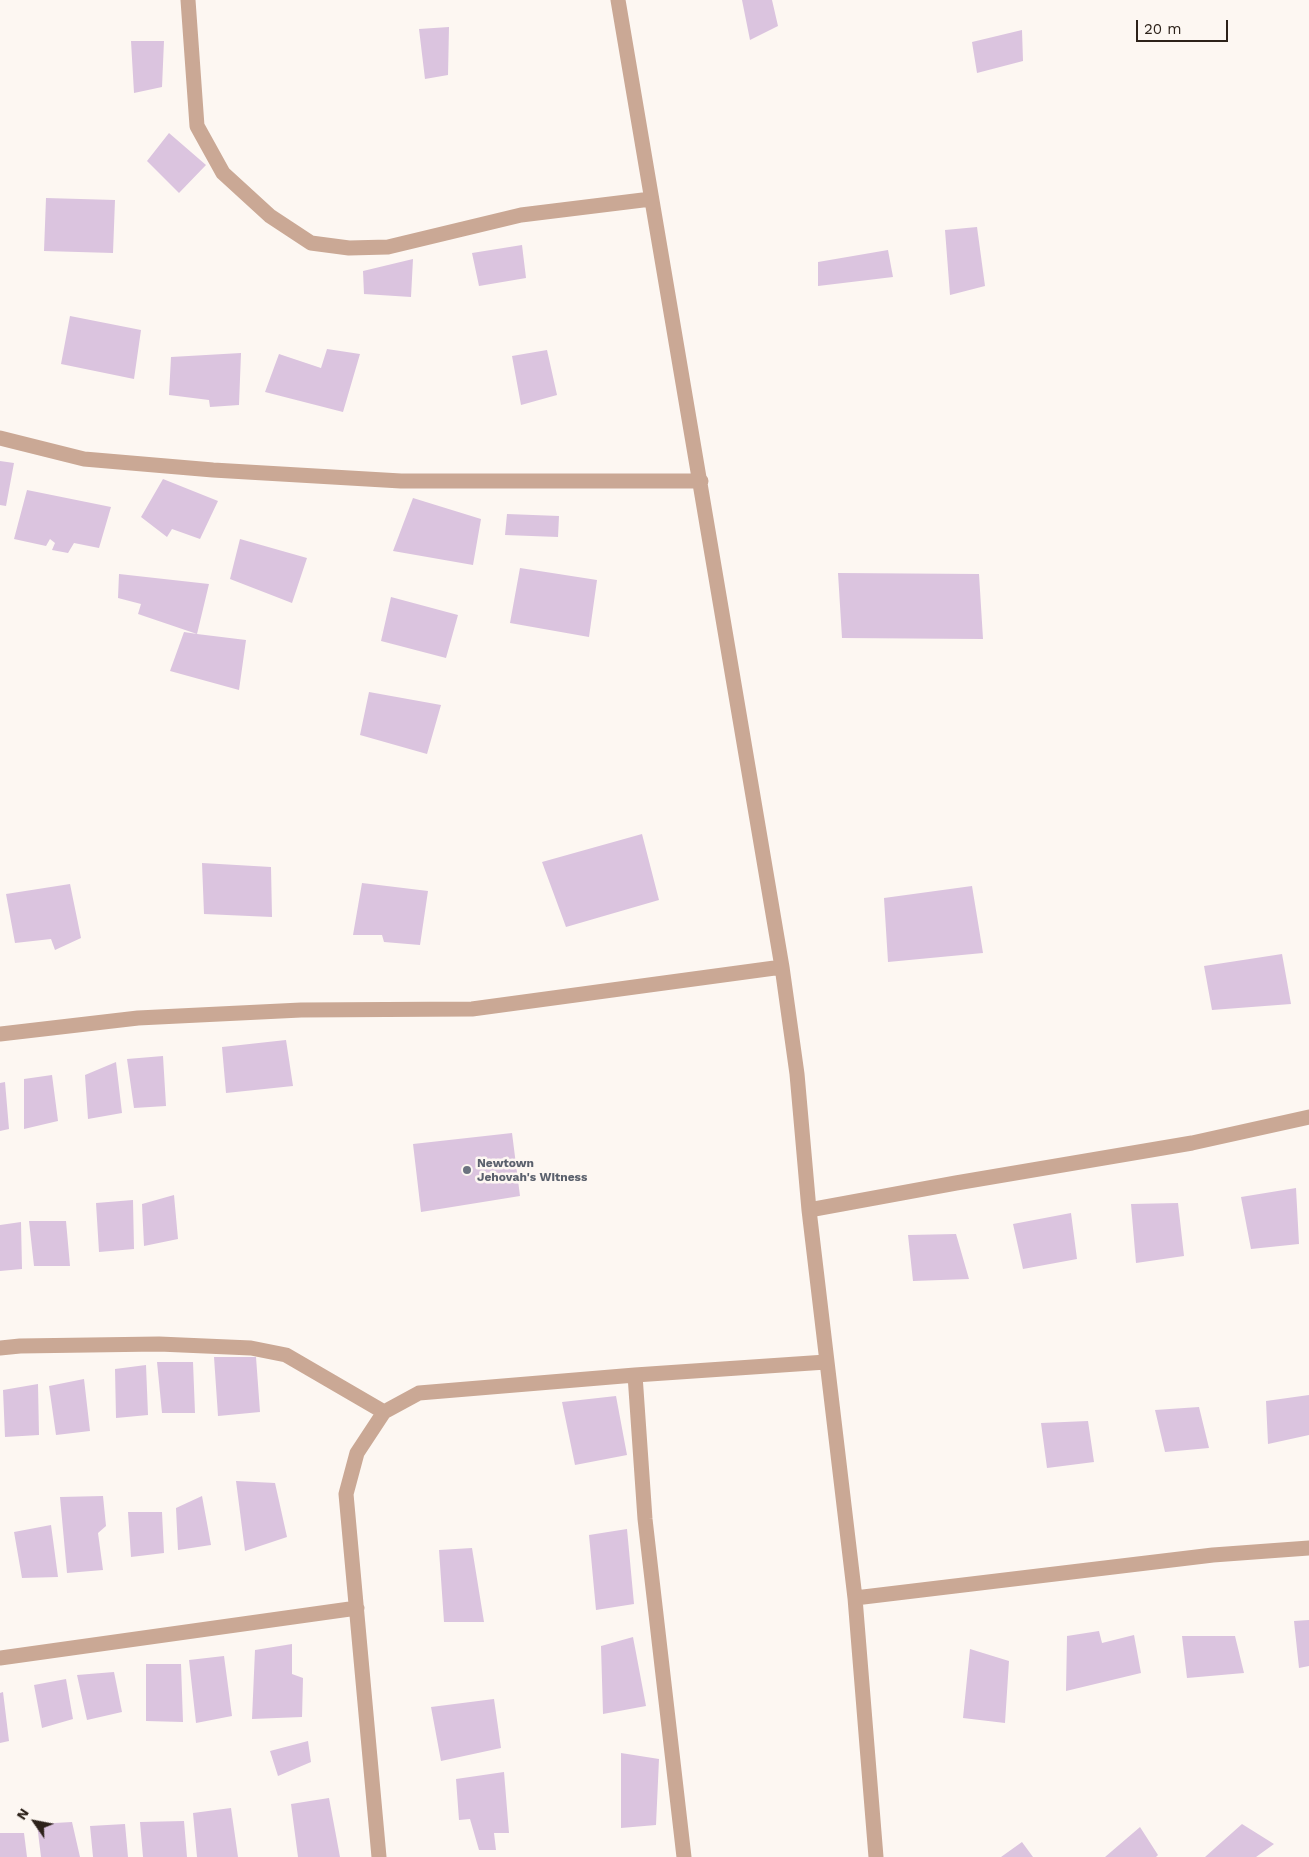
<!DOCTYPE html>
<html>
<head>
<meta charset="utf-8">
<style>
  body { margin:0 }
  #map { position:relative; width:1309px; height:1857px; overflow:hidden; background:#fdf7f2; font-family:"Work Sans",sans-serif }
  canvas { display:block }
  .north { position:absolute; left:10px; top:1797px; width:50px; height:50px; -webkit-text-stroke:4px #fdf7f2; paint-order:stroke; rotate:303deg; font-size:14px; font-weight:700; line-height:20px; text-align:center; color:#2d221a }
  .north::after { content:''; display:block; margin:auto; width:18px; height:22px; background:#2d221a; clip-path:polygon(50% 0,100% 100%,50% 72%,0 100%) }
  .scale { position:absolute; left:1136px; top:20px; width:92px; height:22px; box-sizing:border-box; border:2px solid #2d221a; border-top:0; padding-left:6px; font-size:15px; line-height:18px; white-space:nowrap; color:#2d221a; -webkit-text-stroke:4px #fdf7f2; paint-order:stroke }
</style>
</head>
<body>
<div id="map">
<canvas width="1309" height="1857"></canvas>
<div class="north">N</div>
<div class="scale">20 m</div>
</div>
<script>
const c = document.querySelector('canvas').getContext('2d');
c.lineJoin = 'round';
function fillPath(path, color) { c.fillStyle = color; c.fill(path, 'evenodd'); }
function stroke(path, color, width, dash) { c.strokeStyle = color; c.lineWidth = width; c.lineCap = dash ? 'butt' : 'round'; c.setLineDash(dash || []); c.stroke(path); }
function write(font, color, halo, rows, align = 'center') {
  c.font = font + ' "Work Sans",sans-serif'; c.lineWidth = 5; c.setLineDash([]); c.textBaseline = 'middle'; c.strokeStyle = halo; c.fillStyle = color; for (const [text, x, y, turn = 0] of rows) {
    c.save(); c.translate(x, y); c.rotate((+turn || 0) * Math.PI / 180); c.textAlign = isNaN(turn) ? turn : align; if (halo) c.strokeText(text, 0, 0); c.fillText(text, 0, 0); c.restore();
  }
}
fillPath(new Path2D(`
  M742,0H772L778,26L750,40Z
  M449,27L448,75L425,79L419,29Z
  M1022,30L1023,61L977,73L972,42Z
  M131,41H164L162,87L134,93Z
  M169,133L206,165L179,193L147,161Z
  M46,198L115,200L113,253L44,251Z
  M977,227L985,286L950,295L945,230Z
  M522,245L526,278L479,286L472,253Z
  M888,250L893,277L818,286V262Z
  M413,259L411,297L364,294L363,271Z
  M70,316L141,330L134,379L61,364Z
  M327,349L360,354L343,412L265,392L279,354L321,368Z
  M547,350L557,395L521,405L512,356Z
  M241,353L239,405L210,407L209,400L169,395L171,357Z
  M0,461L14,463L6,506L0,505Z
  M163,479L218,501L200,539L172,529L167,537L141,517Z
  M27,490L111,507L99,548L74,543L68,553L52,550L55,543L50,539L46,546L14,539Z
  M413,498L481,519L473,565L393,551Z
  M507,514L559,516L558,537L505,535Z
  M240,539L307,558L292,603L230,579Z
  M520,568L597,580L589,637L510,623Z
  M838,573L979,574L983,639L842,638Z
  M119,574L209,584L197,634L246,640L239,690L170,671L184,632L197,634L138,614L141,604L118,598Z
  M391,597L458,615L446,658L381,641Z
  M369,692L441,705L427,754L360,735Z
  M642,834L659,900L566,927L542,862Z
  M202,863L271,867L272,917L204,914Z
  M362,883L428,891L420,945L384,942L382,935H353Z
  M70,884L81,938L55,950L51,939L15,943L6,894Z
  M972,886L983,953L888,962L884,898Z
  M1282,954L1291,1004L1212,1010L1204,966Z
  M286,1040L293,1086L226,1093L222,1047Z
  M163,1056L166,1106L134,1108L127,1059Z
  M116,1062L122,1113L88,1119L85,1075Z
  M52,1075L58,1121L24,1129V1079Z
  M5,1082L9,1129L0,1131V1083Z
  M512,1133L520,1196L421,1212L413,1144Z
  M1296,1188L1299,1244L1251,1249L1241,1197Z
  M174,1195L178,1239L144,1246L142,1204Z
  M133,1200L134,1249L99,1252L96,1203Z
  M1178,1203L1184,1256L1136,1263L1131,1204Z
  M1071,1213L1077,1259L1023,1269L1013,1224Z
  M29,1221H66L70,1266H34Z
  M21,1222L22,1269L0,1271V1225Z
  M956,1234L969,1279L913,1281L908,1235Z
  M214,1357H256L260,1412L218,1416Z
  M157,1362H193L195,1413H162Z
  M146,1365L148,1415L116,1418L115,1369Z
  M84,1379L90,1431L56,1435L49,1386Z
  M38,1384L39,1435L5,1437L3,1390Z
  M1309,1395V1435L1268,1444L1266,1401Z
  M616,1396L627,1455L575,1465L562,1402Z
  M1199,1407L1209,1448L1165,1452L1155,1410Z
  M1088,1421L1094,1462L1047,1468L1041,1423Z
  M236,1481L275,1483L287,1537L245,1551Z
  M103,1496L106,1526L98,1533L103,1570L67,1573L60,1497Z
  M202,1496L211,1545L178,1550L176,1508Z
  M128,1512H162L164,1553L131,1557Z
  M51,1525L58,1577L22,1578L14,1532Z
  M627,1529L634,1604L596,1610L589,1535Z
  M472,1548L484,1622H444L439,1550Z
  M1309,1620V1666L1299,1668L1294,1621Z
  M1099,1631L1102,1643L1134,1635L1141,1673L1066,1691L1067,1636Z
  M1182,1636H1235L1244,1673L1187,1678Z
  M633,1637L646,1706L603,1714L601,1646Z
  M292,1644V1674L303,1678L302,1717L252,1719L255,1650Z
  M970,1649L1009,1661L1005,1723L963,1718Z
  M224,1656L232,1716L196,1723L189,1660Z
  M146,1664H181L183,1722L146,1721Z
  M114,1672L122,1712L87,1720L77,1675Z
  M66,1679L73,1719L42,1728L34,1685Z
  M3,1692L9,1741L0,1743V1693Z
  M494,1699L501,1748L441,1761L431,1707Z
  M308,1741L311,1762L278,1776L270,1751Z
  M621,1753L659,1759L656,1825L621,1828Z
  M504,1772L509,1833H494L496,1850H479L470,1819L459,1820L456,1779Z
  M329,1798L340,1857H298L291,1804Z
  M231,1808L238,1857H197L193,1813Z
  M184,1821L187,1857H143L140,1822Z
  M72,1822L80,1857H41L37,1824Z
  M125,1824L128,1857H93L90,1826Z
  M1242,1824L1274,1844L1256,1857H1205Z
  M1140,1827L1158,1855L1156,1857H1105Z
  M0,1833H24L27,1857H0Z
  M1022,1842L1033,1857H1001Z`), '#dbc4df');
stroke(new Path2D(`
  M188,0L197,126L223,173L270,216L311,243L349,248L388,247L521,215L651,199
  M618,0L782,967L797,1074L809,1210L855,1598L876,1857
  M0,438L84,459L213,470L401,481H701
  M0,1034L138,1018L301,1010L472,1009L782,967
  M809,1210L956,1183L1192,1143L1309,1117
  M0,1348L20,1346L159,1344L251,1348L286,1355L384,1412
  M635,1375L645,1519L684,1857
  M855,1598L1213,1555L1309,1548
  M0,1658L357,1608
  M379,1857L346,1494L357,1453L384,1412L419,1393L635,1375L826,1362`), '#caa895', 15);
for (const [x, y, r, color] of [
  [467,1170,5,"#6b7280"]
]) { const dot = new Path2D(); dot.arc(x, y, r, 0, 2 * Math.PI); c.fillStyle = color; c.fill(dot); stroke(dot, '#fdf7f2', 2); }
write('bold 12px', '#5b616d', '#fdf7f2', [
  ["Newtown",477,1163],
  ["Jehovah's Witness",477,1177]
], 'left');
</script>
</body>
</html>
